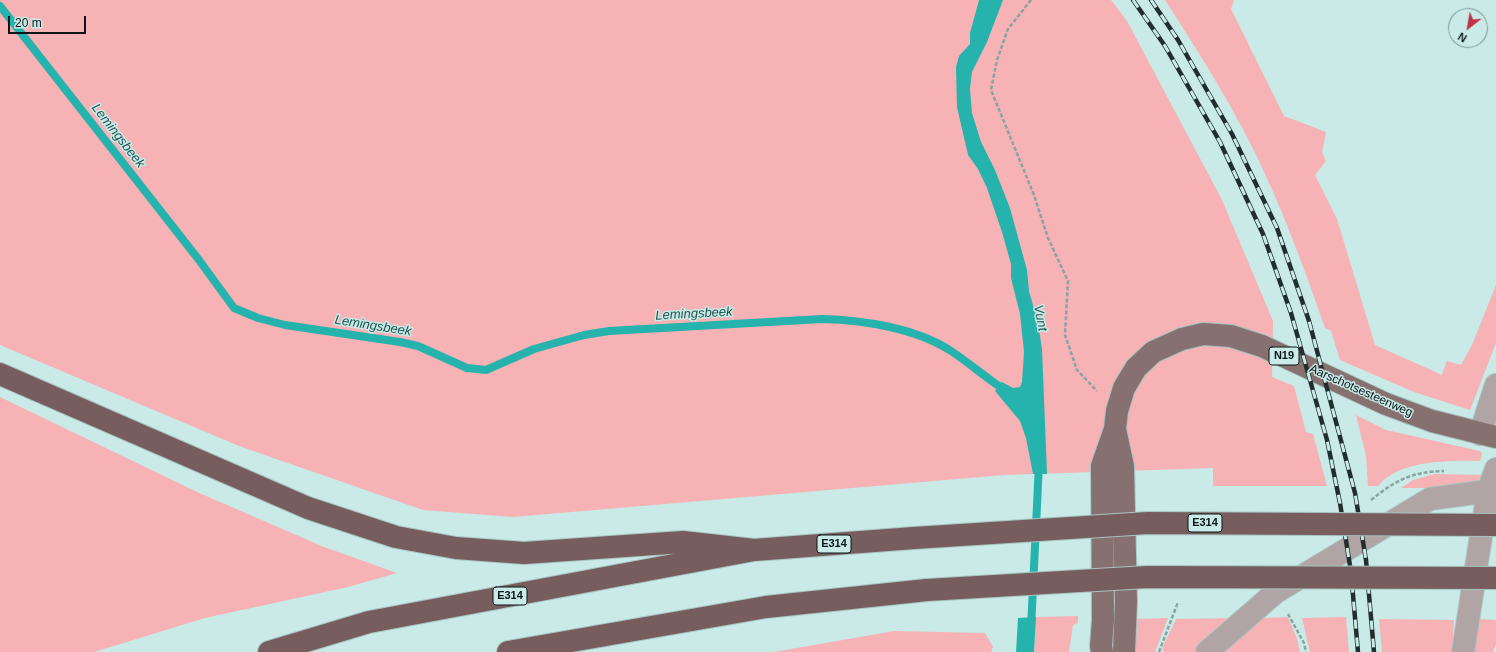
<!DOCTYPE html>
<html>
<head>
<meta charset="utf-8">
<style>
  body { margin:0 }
  #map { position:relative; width:1496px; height:652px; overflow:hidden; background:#c9eae7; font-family:Arial,sans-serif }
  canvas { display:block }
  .north { position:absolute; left:1448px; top:8px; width:40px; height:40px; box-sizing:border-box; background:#c9eae7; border:1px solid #7d9593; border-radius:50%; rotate:211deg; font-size:11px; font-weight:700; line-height:16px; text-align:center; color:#0a1615 }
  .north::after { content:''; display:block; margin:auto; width:14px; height:18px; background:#c03047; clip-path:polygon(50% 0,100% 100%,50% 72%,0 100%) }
  .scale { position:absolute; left:8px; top:16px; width:78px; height:18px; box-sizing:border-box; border:2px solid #0a1615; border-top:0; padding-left:5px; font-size:12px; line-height:14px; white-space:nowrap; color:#0a1615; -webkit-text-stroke:3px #c9eae7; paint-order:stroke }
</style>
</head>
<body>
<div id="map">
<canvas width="1496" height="652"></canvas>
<div class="north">N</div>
<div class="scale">20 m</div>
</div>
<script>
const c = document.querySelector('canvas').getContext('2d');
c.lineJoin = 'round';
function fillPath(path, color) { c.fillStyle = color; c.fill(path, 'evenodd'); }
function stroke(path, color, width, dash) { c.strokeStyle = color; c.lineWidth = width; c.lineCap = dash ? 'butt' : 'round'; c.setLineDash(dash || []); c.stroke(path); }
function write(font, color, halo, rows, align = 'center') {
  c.font = font + ' Arial,sans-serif'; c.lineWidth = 3; c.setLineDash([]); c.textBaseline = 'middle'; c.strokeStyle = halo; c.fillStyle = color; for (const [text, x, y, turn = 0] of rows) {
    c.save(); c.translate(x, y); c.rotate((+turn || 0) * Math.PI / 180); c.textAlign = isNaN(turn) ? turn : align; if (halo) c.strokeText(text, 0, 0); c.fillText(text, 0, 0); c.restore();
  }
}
fillPath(new Path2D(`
  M0,0H1111L1127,21L1222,200L1273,321L1272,377L1294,386L1306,432L1313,434L1327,486H1213V468L1004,475L513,517L423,510L239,446L0,345Z
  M1165,0H1234L1231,9L1284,116L1326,132L1322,152L1326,161L1315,175L1337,219L1375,345L1440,374L1441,376L1447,361L1461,365L1472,345L1496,285V343L1470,410L1414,392L1340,360L1331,331L1325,328C1307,276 1288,224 1265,174C1238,114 1201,56 1165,0Z
  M0,397L197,492L324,547L397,573L348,587L205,618L94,652H0Z
  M1356,415L1386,430L1480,451L1482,454L1480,461C1450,460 1398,460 1378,486H1368L1366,456Z
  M1435,474L1483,475L1471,488H1401L1413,480Z
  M1078,616V623L1073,625L1069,652H1034L1036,617Z
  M1288,617L1297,639L1300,652H1218L1261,618Z
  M1346,617L1349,652H1310L1302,618Z
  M1168,618L1155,652H1135L1134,619Z
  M1241,618L1200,652H1164L1162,649L1176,619Z
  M1379,619L1454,620L1452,652H1382Z
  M1479,619L1496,620V644L1493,652H1470Z
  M894,631L985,633L993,647L991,652H774Z`), '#f6b2b4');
fillPath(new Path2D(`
  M979,0H1003L987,42L972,72L970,89L972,113L981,142L995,170L1010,208L1027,270L1029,291L1038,323L1042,349L1047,474H1033L1026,438L1020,421L995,391L1002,382L1013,388L1020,387L1022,382L1024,352L1020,314L1011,278V264L1002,232L987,188L978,169L968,155L957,107L956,67L959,56L970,44V33Z
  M1036,617L1034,652H1016L1018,618Z`), '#27b3ad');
stroke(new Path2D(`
  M0,6L199,260L234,308L258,318L285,325L400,342L418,346L467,368L486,370L534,349L584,335L609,331L822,319C863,320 916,328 951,351C971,364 988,380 1008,392
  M1031,628L1039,464`), '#27b3ad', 8);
const minor = new Path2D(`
  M1480,434L1496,385
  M1207,652L1276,592L1430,499L1488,491
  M1463,652L1488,491L1496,469`);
const major = new Path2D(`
  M1115,429L1123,466L1126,602L1124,652
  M1102,652L1101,646L1103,620L1102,466L1115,429L1117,411L1124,388L1136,368L1153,352L1182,339L1203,334L1231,336L1262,346L1386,404L1432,421L1496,437`);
const highway = new Path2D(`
  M0,374L308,508L396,537L456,548L524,553L683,542L754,550
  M269,652L369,622L754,550L914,538
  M508,652L766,607L927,590`);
stroke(minor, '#a7c4c1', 24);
stroke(major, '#a7c4c1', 24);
stroke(highway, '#a7c4c1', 24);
stroke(new Path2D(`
  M1031,0L1008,29L997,60L991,90L1034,195L1048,238L1068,281L1065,335L1077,370L1097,391
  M1371,500C1396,480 1411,472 1444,471
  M1288,614L1304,643L1306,652
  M1159,652L1178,602`), '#89a3a1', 2.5, [4, 2]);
stroke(minor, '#b1a4a4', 22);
stroke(major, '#877070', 22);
stroke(highway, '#775d5e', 22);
const rail = new Path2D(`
  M1133,0L1165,46L1220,142L1263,234L1291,313L1327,440L1340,503L1351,572L1358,652
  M1151,0L1178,40L1232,134L1277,228L1309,321L1355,493L1366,560L1374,652`);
stroke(rail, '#202e2d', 4.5);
stroke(rail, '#c9eae7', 3, [9]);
const highwayBridge = new Path2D(`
  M914,538L1148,523L1496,525
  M927,590L1147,577L1496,578`);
stroke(highwayBridge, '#a7c4c1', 24, []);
stroke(highwayBridge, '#775d5e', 22);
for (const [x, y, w] of [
  [1284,356,30],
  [1205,523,34],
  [834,544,34],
  [510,596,34]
]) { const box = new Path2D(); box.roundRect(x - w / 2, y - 9, w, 18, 3); c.fillStyle = '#c9eae7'; c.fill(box); stroke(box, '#0a1615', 1); }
write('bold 11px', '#0a1615', null, [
  ["N19",1284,356],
  ["E314",1205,523],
  ["E314",834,544],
  ["E314",510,596]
]);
write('12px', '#0a1615', '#c9eae7', [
  ["Aarschotsesteenweg",1361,391,24]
]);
write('italic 13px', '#205654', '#c9eae7', [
  ["Lemingsbeek",118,136,52],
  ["Lemingsbeek",694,314,-3],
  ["Vunt",1040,318,79],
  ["Lemingsbeek",373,326,9]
]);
</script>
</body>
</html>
